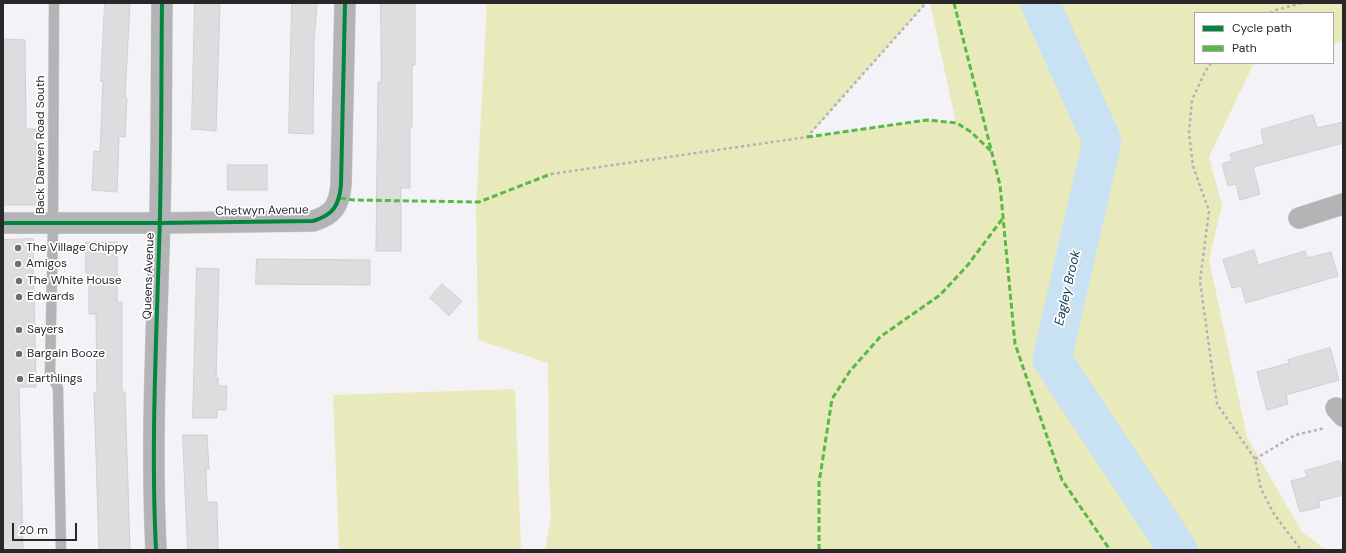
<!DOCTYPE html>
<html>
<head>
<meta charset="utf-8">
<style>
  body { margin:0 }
  #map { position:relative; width:1346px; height:553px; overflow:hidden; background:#f3f3f7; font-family:"DM Sans",sans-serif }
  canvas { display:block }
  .frame { position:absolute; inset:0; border:4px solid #28282b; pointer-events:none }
  .legend { position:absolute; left:1194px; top:12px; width:140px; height:52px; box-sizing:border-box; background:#fff; border:1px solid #a9a9aa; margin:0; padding:5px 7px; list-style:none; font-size:12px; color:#28282b }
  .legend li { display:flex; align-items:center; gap:8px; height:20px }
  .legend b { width:20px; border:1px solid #a9a9aa }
  .scale { position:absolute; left:12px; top:523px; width:65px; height:18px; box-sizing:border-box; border:2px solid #28282b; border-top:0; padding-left:5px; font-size:12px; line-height:14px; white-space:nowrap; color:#28282b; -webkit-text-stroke:3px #fff; paint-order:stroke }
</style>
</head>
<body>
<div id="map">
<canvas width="1346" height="553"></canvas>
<div class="frame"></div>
<ul class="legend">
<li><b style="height:5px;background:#00873e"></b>Cycle path</li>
<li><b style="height:5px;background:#58b947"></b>Path</li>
</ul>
<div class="scale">20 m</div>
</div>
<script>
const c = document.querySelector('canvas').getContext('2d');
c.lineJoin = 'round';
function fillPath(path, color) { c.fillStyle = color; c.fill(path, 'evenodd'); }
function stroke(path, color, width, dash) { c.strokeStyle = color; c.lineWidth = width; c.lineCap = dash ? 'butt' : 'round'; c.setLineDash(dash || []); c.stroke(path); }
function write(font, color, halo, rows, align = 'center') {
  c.font = font + ' "DM Sans",sans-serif'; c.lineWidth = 3.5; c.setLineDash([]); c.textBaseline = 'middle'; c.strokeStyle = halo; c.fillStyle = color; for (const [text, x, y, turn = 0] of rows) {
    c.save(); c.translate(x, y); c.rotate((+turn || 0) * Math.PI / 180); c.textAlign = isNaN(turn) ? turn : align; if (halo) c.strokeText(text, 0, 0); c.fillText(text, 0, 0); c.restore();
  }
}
fillPath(new Path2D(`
  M487,3H926L808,137L927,120L956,123L930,3H1343V41L1333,44V13H1195V63H1261L1253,65L1209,157L1222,205L1209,260L1247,437L1302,532L1326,550H545L551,516L549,478L548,363L478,340L476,207Z
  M515,389L521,550H339L333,395Z`), '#e9eabb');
stroke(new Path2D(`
  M1040,3L1102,141L1052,359L1178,550`), '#c9e2f3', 39);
const building = new Path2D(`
  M105,3H130L125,97L127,98L125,137L119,136L117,192L92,190L94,151L100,152L103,81H101Z
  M195,3H220L216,131L192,129Z
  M292,3H317L314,41L313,134L289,133Z
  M381,3H415V65H412V127H410V188H401V251H376L378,82H381Z
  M3,39L25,40L26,129H36V205H3Z
  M1313,115L1317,128L1343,122V143L1253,167L1260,194L1240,200L1236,184L1228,186L1222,164L1232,161L1230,154L1264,144L1261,130Z
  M228,165H267V190H228Z
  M33,239L36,387H19L23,550H3V240Z
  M86,242H117V302H122V392H125L130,550H99L94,393H97L96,314H89V273H86Z
  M1254,250L1258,265L1305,251L1307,258L1331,252L1338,276L1246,303L1241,286L1232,288L1223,260Z
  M257,259L370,260V285L256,284Z
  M197,268L219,269L216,378H218V386H227L226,410H217V418H193Z
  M442,284L462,301L449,316L430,298Z
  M1330,348L1339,380L1286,395L1288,404L1267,410L1257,372L1289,363L1288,360Z
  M183,435H207L209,469H206L207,502H217L218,550H188Z
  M1340,461L1343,473V495L1319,501L1320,507L1300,512L1291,481L1307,477L1305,471Z`);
fillPath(building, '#dddcdf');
stroke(building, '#cfced0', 1);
const service = new Path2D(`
  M54,3L53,224L50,373L58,388L61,550`);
const minor = new Path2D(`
  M1299,218L1343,204
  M3,223H160L313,221C333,215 339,206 341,185L345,3
  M1336,408L1343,416
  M156,550C151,449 156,348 159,248C162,166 161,85 162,3`);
stroke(service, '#cfcfd1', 11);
stroke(minor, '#cfcfd1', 22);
stroke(new Path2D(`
  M1270,13L1276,10L1302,3
  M1211,63L1205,72L1192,100L1189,132L1193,166L1209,211L1200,281L1217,404L1255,459L1261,489L1274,514L1301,550
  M551,174L807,137L926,3
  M1255,459L1295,435L1325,428`), '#b3b3b5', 2.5, [3, 3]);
stroke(service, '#b4b4b6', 10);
stroke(minor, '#b4b4b6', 21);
stroke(new Path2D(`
  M954,3L1000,185L1015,344L1062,480L1110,550
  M807,137L927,120L957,123L971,132L991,151
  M340,198L354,200L479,202L551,174
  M819,550V483L832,399L850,371L880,337L940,295L967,266L1003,218`), '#58b947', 3, [6, 3]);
stroke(new Path2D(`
  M3,223H160L313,221C333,215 339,206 341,185L345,3
  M156,550C151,449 156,348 159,248C162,166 161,85 162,3`), '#00873e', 4);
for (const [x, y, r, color] of [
  [18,248,4,"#6f6f72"],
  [18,264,4,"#6f6f72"],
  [19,281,4,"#6f6f72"],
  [19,297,4,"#6f6f72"],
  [19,330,4,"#6f6f72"],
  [19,354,4,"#6f6f72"],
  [20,379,4,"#6f6f72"]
]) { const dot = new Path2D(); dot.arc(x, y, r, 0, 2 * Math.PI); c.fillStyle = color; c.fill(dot); stroke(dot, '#fff', 1.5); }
write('12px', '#28282b', '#fff', [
  ["Back Darwen Road South",41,145,-90],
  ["Chetwyn Avenue",262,211,-1],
  ["Queens Avenue",149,276,-88]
]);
write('12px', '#28282b', '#fff', [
  ["The Village Chippy",26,248],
  ["Amigos",26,264],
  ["The White House",27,281],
  ["Edwards",27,297],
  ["Sayers",27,330],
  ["Bargain Booze",27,354],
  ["Earthlings",28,379]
], 'left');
write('italic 13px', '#0b364d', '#fff', [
  ["Eagley Brook",1068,288,-77]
]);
</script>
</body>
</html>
